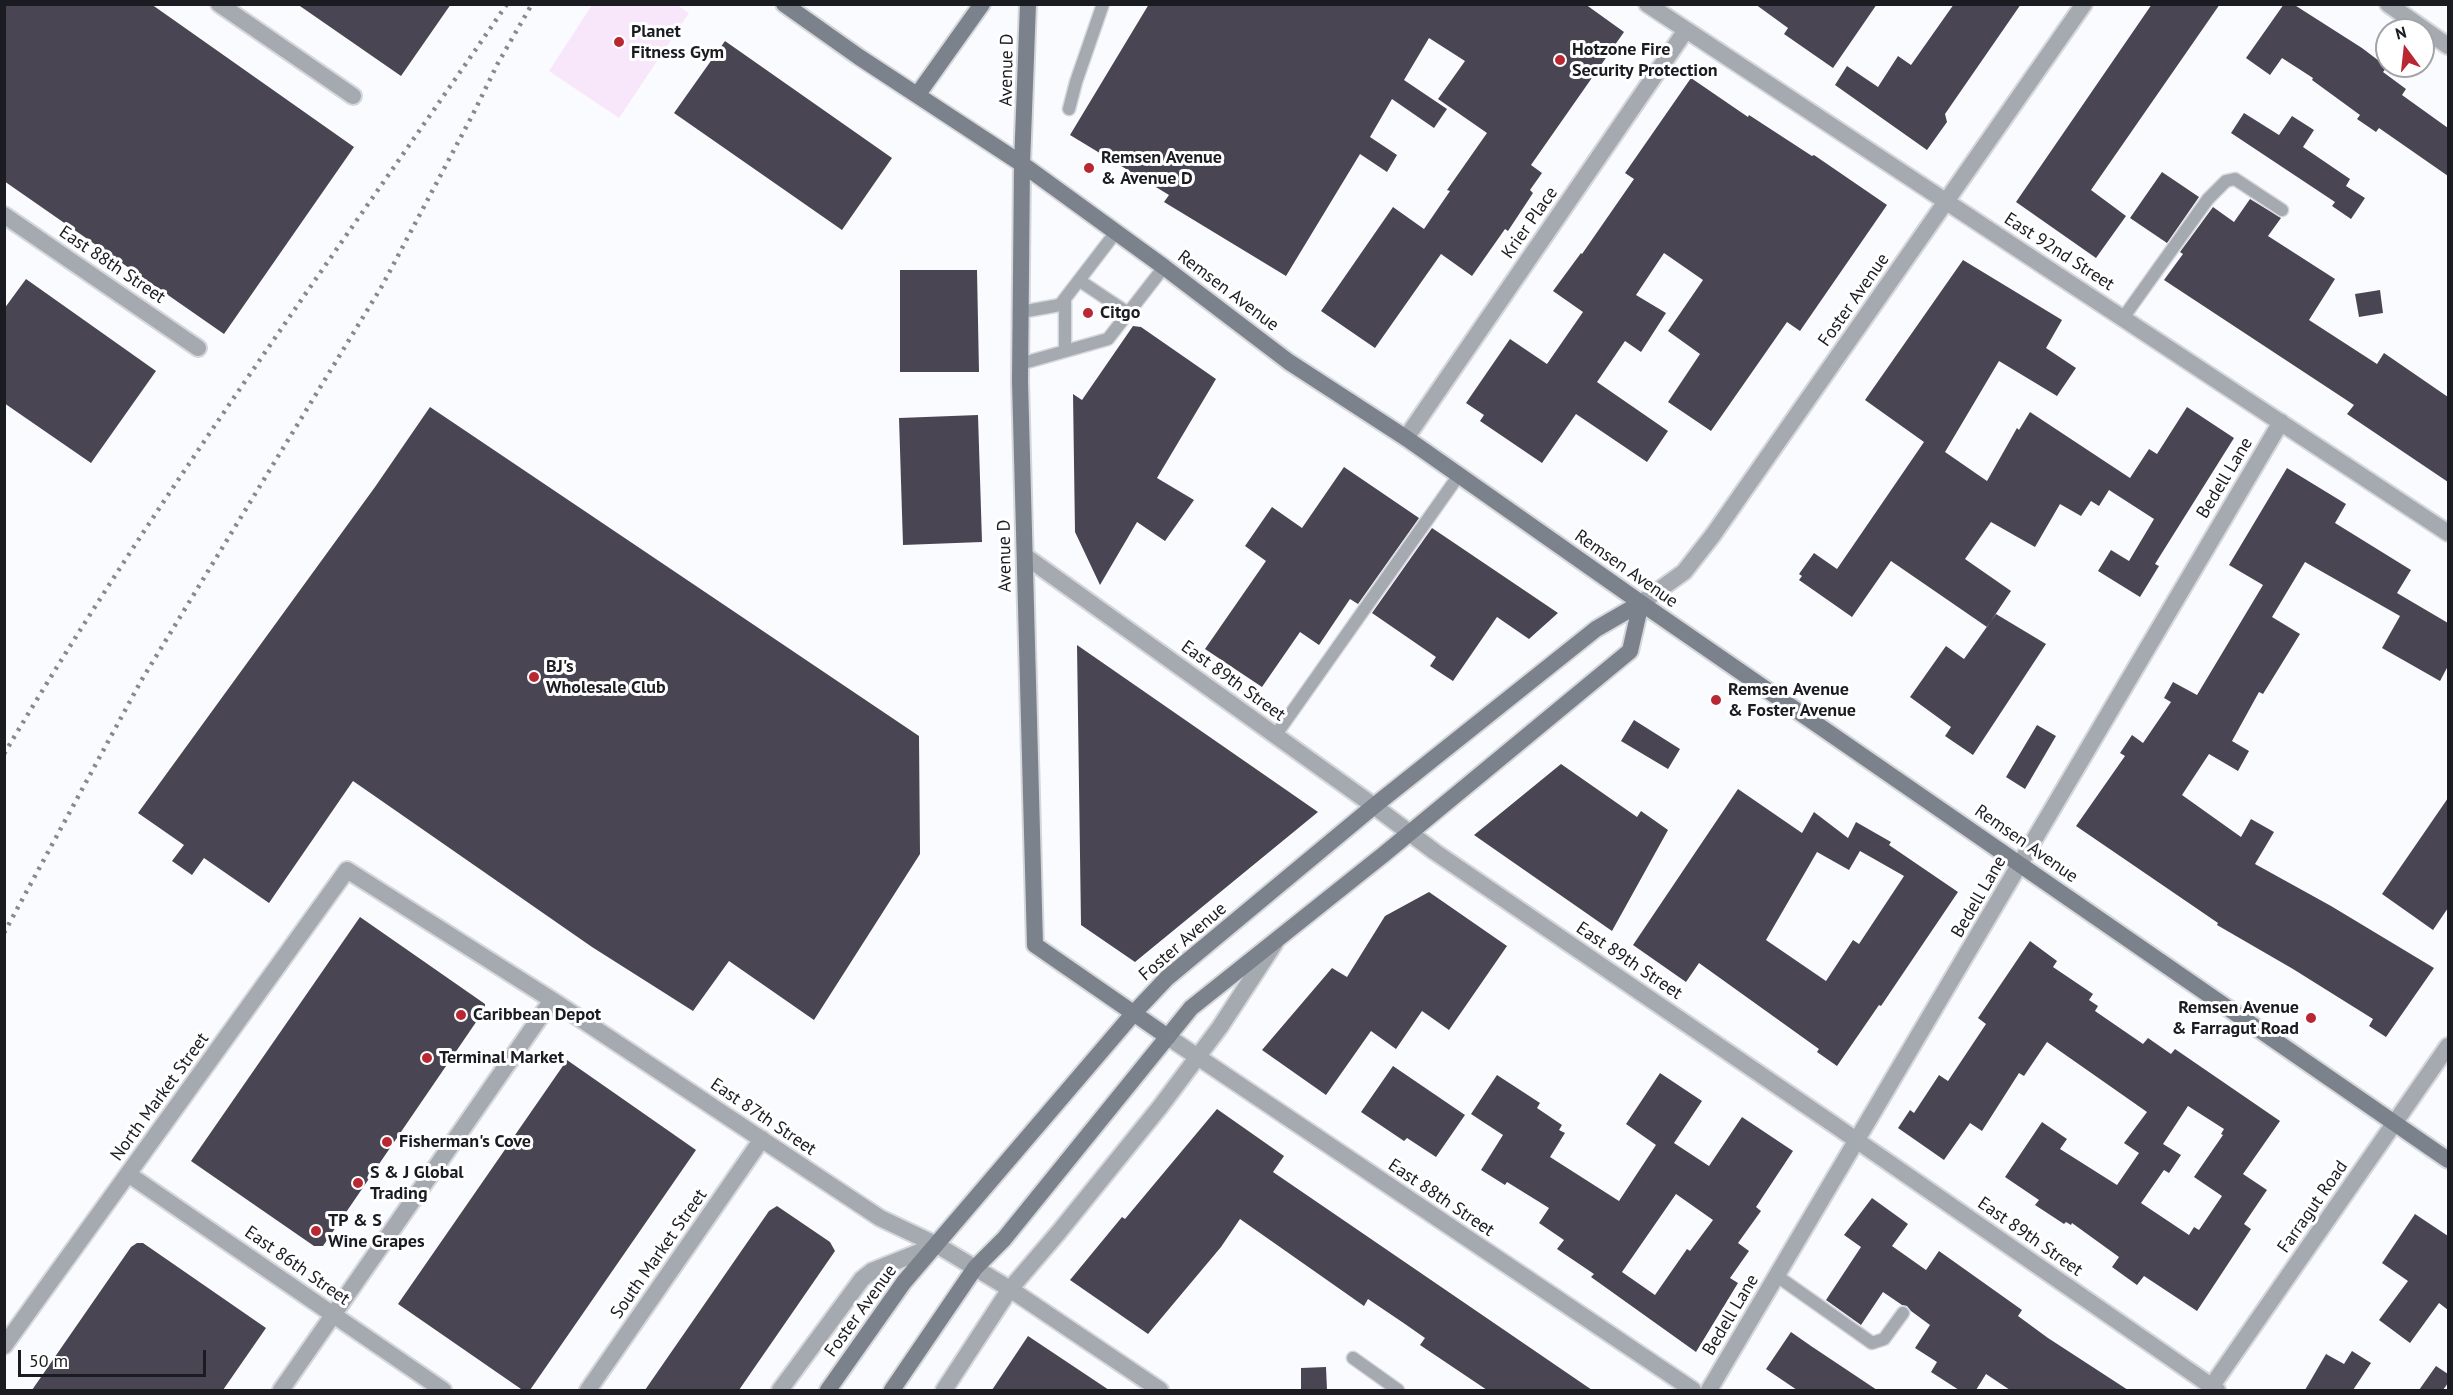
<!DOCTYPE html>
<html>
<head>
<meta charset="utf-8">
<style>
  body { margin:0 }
  #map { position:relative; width:2453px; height:1395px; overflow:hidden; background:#fafbff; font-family:"PT Sans",sans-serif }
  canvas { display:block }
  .frame { position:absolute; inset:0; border:6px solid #1b1c22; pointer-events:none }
  .north { position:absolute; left:2375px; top:18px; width:60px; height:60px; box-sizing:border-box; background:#fff; border:2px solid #a4a4a7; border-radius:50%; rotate:345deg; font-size:16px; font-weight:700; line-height:24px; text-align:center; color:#1b1c22 }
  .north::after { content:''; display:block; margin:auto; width:21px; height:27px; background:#b92832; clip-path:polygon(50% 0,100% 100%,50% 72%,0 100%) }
  .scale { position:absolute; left:18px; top:1350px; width:188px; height:27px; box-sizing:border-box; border:3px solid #1b1c22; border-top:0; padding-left:8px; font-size:18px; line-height:21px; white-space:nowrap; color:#1b1c22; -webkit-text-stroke:4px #fff; paint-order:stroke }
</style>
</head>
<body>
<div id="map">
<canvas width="2453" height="1395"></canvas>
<div class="frame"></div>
<div class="north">N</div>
<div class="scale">50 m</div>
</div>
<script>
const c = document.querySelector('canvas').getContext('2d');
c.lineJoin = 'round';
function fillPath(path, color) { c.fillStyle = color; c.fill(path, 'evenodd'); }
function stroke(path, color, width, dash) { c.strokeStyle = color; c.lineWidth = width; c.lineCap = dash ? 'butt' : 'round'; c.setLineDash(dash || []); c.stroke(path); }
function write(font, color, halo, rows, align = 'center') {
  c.font = font + ' "PT Sans",sans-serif'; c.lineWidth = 6; c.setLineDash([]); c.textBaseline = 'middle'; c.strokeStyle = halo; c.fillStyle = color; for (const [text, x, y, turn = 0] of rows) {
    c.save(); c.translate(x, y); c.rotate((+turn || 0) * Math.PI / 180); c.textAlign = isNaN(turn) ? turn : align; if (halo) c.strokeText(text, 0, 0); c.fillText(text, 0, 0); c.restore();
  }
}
fillPath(new Path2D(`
  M592,5H677L689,13L619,118L549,71Z`), '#f8e6fb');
fillPath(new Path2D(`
  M4,4H151L354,147L224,334L4,181Z
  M297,4H451L401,76Z
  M1149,4H1585L1624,32L1531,165L1542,173L1530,190L1533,193L1508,231L1505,229L1472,276L1441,254L1375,348L1321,311L1393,207L1424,229L1450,191L1447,190L1487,133L1438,99L1465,61L1429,38L1404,80L1447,109L1434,128L1392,99L1370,137L1397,155L1387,172L1360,154L1286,276L1164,202L1169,195L1070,135Z
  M1755,4H1877L1833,68L1784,34L1788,28Z
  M1954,4H2021L1945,114L1947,122L1927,150L1835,85L1847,66L1878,87L1898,56L1911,65Z
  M2152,4H2220L2091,190L2126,216L2096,258L2016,202Z
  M2284,4H2293L2362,48L2387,67L2383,72L2406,89L2402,95L2448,128V176L2379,128L2376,132L2357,119L2360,115L2312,80L2313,78L2282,58L2270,75L2246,58Z
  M725,41L892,158L842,230L674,113Z
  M1691,78L1748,117L1749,115L1812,156L1814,155L1887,205L1800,331L1787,322L1711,431L1668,402L1700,354L1668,331L1703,280L1664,253L1636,295L1666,313L1641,352L1625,341L1597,382L1668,431L1647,462L1576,414L1542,463L1480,421L1484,415L1466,403L1510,339L1547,364L1583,312L1553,291L1581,253L1582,254L1634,179L1625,173Z
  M2244,113L2279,135L2292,116L2314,130L2303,147L2350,179L2346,186L2365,198L2351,219L2332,206L2335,202L2231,133Z
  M2162,172L2199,197L2167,243L2130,218Z
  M2250,199L2281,218L2268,236L2335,279L2309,320L2377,364L2384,353L2448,397V482L2347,414L2354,405L2164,280L2183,254L2180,252L2213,207L2234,222Z
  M1963,260L2062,320L2046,348L2076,368L2057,396L1999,361L1945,452L1987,481L2017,428L2019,430L2030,412L2130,478L2149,449L2157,454L2187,407L2234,438L2155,564L2159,566L2140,597L2098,571L2111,550L2129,561L2154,519L2109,490L2099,506L2091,501L2081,516L2060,504L2035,547L1991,522L1965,559L2011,591L1987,627L1891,561L1852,617L1799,580L1802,576L1799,574L1814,553L1837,569L1924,442L1865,400Z
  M900,270H977L979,372H900Z
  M26,279L156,371L91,463L4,403V309Z
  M2380,290L2383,313L2359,317L2355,294Z
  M1133,326L1141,327L1216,379L1157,478L1194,500L1165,541L1137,522L1100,585L1075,532L1073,394L1082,400Z
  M430,407L919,736L920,854L814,1020L729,961L693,1011L592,947L353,781L269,903L204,858L192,875L172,861L184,845L138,813L375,487Z
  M978,415L982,542L903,545L899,418Z
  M1344,467L1419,518L1358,604L1350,599L1319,645L1300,632L1262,687L1205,649L1266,561L1245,546L1272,507L1302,528Z
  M2287,468L2346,504L2335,523L2411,570L2397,593L2448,623V666L2440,681L2382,648L2400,616L2305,562L2272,617L2300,634L2263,694L2259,692L2232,741L2249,751L2238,771L2209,754L2182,795L2241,837L2251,819L2274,832L2255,864L2331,906L2434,968L2386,1037L2369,1026L2373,1019L2293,969L2217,925L2218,923L2076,826L2125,756L2120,753L2132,735L2143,743L2171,702L2164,698L2173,682L2197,695L2263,585L2229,565Z
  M1432,528L1558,613L1529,639L1497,617L1453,681L1430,666L1436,657L1372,613Z
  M1996,614L2046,644L1973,755L1945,736L1951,727L1910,697L1946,646L1964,659Z
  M1077,645L1318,812L1135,962L1081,925Z
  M1634,720L1680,749L1668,769L1621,741Z
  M2037,725L2056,736L2025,789L2006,777Z
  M1561,764L1637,817L1641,811L1668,830L1612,931L1474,835Z
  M1738,789L1802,833L1814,812L1848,838L1856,822L1891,842L1889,845L1958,892L1881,1006L1879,1005L1837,1066L1817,1052L1819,1049L1699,963L1686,982L1633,945ZM1860,851L1904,876L1859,944L1853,940L1826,981L1766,940L1817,852L1849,870Z
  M2448,798V908L2433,930L2382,894Z
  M1429,892L1507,946L1449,1030L1422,1011L1396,1049L1371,1031L1326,1095L1262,1050L1332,968L1347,977L1385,916Z
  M360,917L485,1004V1009L323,1246H314L191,1161Z
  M2030,941L2057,961L2053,967L2093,994L2089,1000L2098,1006L2095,1011L2143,1044L2148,1038L2171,1054L2175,1049L2280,1121L2243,1174L2267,1190L2244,1224L2251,1229L2197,1311L2144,1276L2137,1285L2112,1267L2119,1257L2072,1223L2071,1225L2066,1222L2064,1224L2035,1205L2039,1200L2005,1177L2042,1122L2067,1139L2060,1149L2117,1185L2139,1153L2124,1143L2147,1112L2047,1042L2024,1076L2019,1073L1982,1131L1970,1123L1944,1160L1898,1128L1910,1110L1914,1113L1939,1075L1948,1081L1986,1024L1978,1018ZM2188,1106L2224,1129L2221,1134L2223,1135L2194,1177L2222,1196L2199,1230L2194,1227L2189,1235L2141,1203L2164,1170L2169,1173L2181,1155L2163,1144Z
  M567,1060L696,1150L530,1390L521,1389L398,1304Z
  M1393,1066L1465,1115L1436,1157L1407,1138L1404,1141L1361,1112Z
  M1660,1073L1702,1101L1674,1143L1709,1166L1742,1117L1793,1151L1756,1207L1761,1211L1738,1243L1749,1251L1730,1278L1738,1283L1696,1352L1591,1277L1594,1274L1557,1249L1564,1240L1539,1223L1549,1208L1507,1182L1505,1185L1481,1170L1503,1135L1471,1114L1497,1075L1540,1103L1537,1108L1562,1125L1559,1130L1565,1133L1550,1157L1619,1201L1656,1145L1626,1124ZM1676,1194L1713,1220L1690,1251L1687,1249L1655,1295L1622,1272Z
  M1217,1109L1284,1156L1273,1172L1592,1390H1487L1420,1345L1425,1338L1405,1324L1368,1299L1364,1306L1240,1219L1221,1247L1148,1334L1070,1280L1122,1217L1125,1219Z
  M1872,1198L1908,1224L1892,1246L1926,1270L1939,1251L2022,1310L2018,1316L2048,1338L2128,1390H2010L1986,1374L1976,1390H1959L1931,1372L1937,1362L1915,1348L1930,1325L1911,1311L1907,1306L1902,1305L1883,1292L1861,1325L1826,1300L1861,1247L1844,1235Z
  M777,1206L830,1242L835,1251L739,1390H645L769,1211Z
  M2415,1214L2448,1236V1310L2439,1303L2410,1343L2379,1320L2408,1281L2382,1263Z
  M137,1243H143L266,1328L223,1390H32L131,1247Z
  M1791,1332L1811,1346L1877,1390H1797L1766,1369Z
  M1028,1336L1109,1390H992Z
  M2352,1351L2371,1363L2353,1390H2305L2326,1354L2344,1364Z
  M2436,1366L2448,1374V1383L2443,1390H2419Z
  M1326,1367L1327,1390H1301V1368Z`), '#4a4553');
const service = new Path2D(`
  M1069,109L1076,82L1103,4
  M1080,281L1128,313
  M1065,299V351
  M1021,312L1060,305L1116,232
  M2123,318L2208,199L2226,181L2235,179L2282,210
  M1020,364L1108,339L1164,267
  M1275,736L1459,475
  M1777,1276L1872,1343L1884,1339L1903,1313
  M1353,1358L1398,1390`);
const minor = new Path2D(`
  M219,4L353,96
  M1647,4L2448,533
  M2388,4L2448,46
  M4,215L198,348
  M1406,438L1686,30
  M1025,556L1374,806L1435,852L1833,1124L2217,1390
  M1641,603L1684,572L1713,535L2084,4
  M1168,1037L1693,1390
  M128,1174L443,1390
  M4,1346L347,870L552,1000L880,1218L937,1245L1010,1289L1160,1390
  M281,1390L552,1000
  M588,1390L762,1139
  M780,1390L862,1279L872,1271L937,1245
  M944,1390L1010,1289L1058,1233L1160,1107L1220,1027L1275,943
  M1709,1390L2281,422
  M2209,1390L2448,1046`);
const secondary = new Path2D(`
  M784,4L859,57L1022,164L1164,267L1289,362L1406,438L1641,603L2448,1160
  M1028,4L1022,164L1020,381L1035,945L1168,1037
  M918,94L982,4
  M828,1390L904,1282L1133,1014L1167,978L1374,806L1596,629L1641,603
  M892,1390L975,1268L1004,1239L1191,1008L1383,855L1630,651L1641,603`);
stroke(service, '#d6d7dc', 15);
stroke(minor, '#d6d7dc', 20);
stroke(secondary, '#d6d7dc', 20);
stroke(service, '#a5a9b0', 12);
stroke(minor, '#a5a9b0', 16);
stroke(secondary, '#7b828b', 16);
stroke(new Path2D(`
  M4,754C158,495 337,252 507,4
  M4,933L141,681L382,286L473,114L498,63L532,4`), '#88898e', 4.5, [3, 6]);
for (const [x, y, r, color] of [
  [619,42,6,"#b92832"],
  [1560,60,6,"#b92832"],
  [1089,168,6,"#b92832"],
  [1088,313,6,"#b92832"],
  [534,677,6,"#b92832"],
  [1716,700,6,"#b92832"],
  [461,1015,6,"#b92832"],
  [2311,1018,6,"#b92832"],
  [427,1058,6,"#b92832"],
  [387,1142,6,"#b92832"],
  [358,1183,6,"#b92832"],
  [316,1231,6,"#b92832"]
]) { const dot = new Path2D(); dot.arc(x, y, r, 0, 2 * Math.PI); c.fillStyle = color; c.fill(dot); stroke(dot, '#fff', 2); }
write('bold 18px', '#1b1c22', '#fff', [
  ["Planet",631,32],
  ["Fitness Gym",631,53],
  ["Hotzone Fire",1572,50],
  ["Security Protection",1572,71],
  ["Remsen Avenue",1101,158],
  ["& Avenue D",1101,179],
  ["Citgo",1100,313],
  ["BJ's",546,667],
  ["Wholesale Club",546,688],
  ["Remsen Avenue",1728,690],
  ["& Foster Avenue",1728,711],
  ["Remsen Avenue",2299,1008,"right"],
  ["& Farragut Road",2299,1029,"right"],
  ["Caribbean Depot",473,1015],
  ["Terminal Market",439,1058],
  ["Fisherman's Cove",399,1142],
  ["S & J Global",370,1173],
  ["Trading",370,1194],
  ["TP & S",328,1221],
  ["Wine Grapes",328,1242]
], 'left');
write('18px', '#1b1c22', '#fff', [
  ["Avenue D",1007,70,-89],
  ["Krier Place",1530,223,-55],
  ["East 92nd Street",2059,252,33],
  ["East 88th Street",112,265,34],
  ["Remsen Avenue",1228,291,37],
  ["Foster Avenue",1854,300,-55],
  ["Bedell Lane",2225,478,-59],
  ["Avenue D",1005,556,-91],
  ["Remsen Avenue",1626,569,35],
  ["East 89th Street",1233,681,36],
  ["Remsen Avenue",2026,844,35],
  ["Bedell Lane",1979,897,-60],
  ["Foster Avenue",1183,942,-41],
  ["East 89th Street",1629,961,34],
  ["North Market Street",160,1097,-54],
  ["East 87th Street",763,1117,34],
  ["East 88th Street",1441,1198,34],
  ["Farragut Road",2313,1207,-55],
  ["East 89th Street",2030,1237,35],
  ["South Market Street",659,1254,-55],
  ["East 86th Street",297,1266,35],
  ["Foster Avenue",861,1311,-54],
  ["Bedell Lane",1731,1315,-59]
]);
</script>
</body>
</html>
